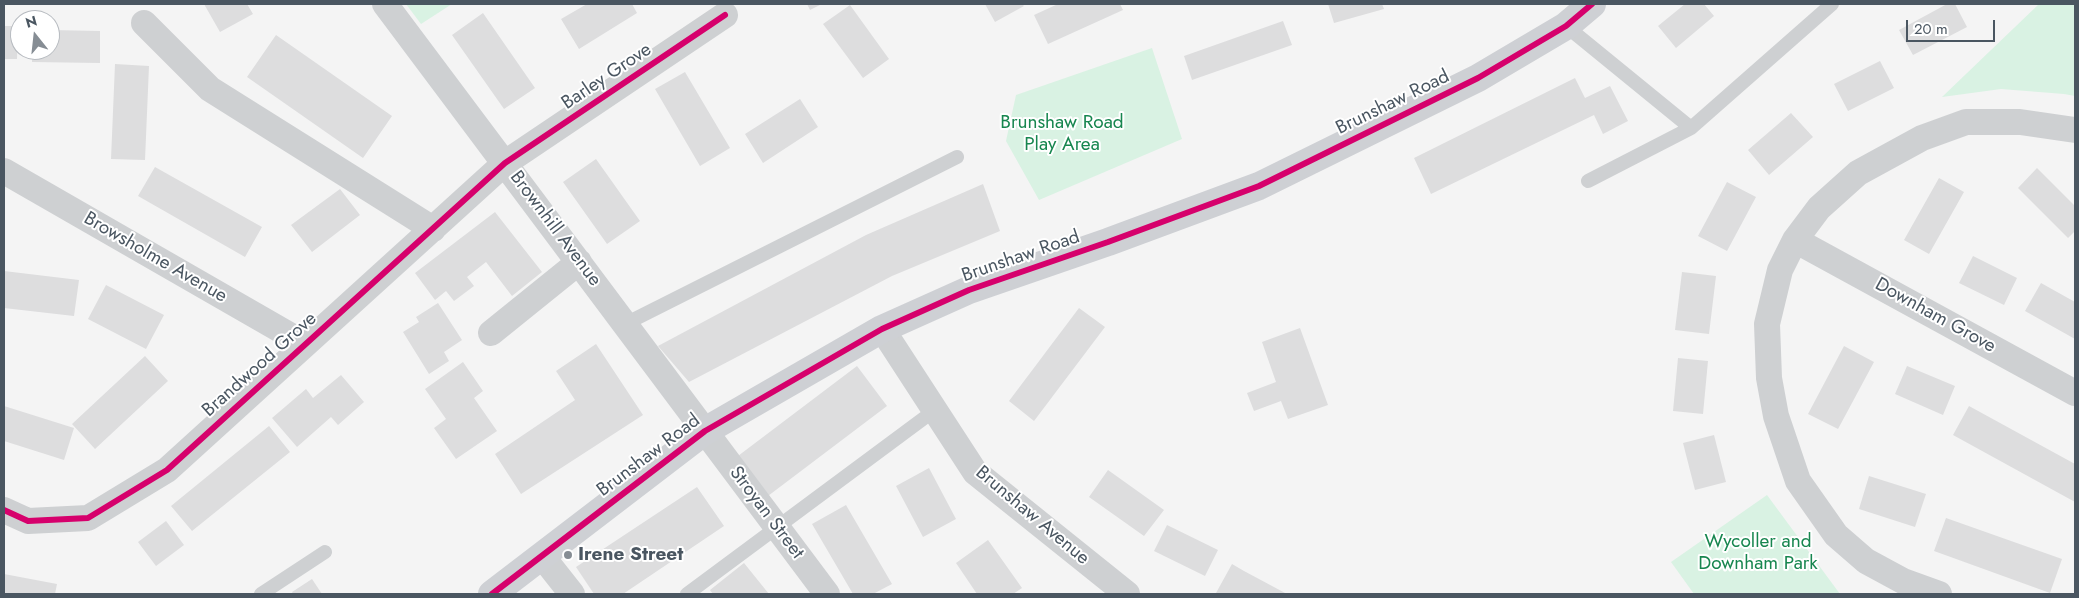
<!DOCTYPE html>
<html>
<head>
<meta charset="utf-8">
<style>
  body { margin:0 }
  #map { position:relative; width:2079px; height:598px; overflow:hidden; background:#f4f4f4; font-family:Jost,sans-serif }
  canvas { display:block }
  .frame { position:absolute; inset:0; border:5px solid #4a5661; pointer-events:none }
  .north { position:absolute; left:10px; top:10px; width:50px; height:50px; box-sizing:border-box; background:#fff; border:1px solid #b7bbc0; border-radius:50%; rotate:344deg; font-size:14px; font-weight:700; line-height:20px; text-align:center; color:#4a5661 }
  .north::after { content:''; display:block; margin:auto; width:18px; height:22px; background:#868d94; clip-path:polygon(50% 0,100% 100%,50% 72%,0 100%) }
  .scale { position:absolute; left:1906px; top:20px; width:89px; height:22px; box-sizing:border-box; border:2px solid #4a5661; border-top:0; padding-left:6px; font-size:15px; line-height:18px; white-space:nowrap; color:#4a5661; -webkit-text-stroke:4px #fff; paint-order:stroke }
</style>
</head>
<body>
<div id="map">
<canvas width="2079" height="598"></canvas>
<div class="frame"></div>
<div class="north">N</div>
<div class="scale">20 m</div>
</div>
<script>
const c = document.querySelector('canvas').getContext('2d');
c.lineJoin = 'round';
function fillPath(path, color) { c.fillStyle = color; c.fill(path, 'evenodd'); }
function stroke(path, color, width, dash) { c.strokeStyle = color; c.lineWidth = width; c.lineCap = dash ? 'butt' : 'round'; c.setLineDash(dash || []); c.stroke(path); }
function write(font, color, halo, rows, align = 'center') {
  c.font = font + ' Jost,sans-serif'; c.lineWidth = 4; c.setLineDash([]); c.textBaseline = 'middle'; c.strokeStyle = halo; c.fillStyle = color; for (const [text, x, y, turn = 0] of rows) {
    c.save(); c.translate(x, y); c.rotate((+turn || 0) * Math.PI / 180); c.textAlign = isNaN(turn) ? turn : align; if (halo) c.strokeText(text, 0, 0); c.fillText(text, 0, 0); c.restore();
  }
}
fillPath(new Path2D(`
  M406,4H452L421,24Z
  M2039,4H2075V96L2064,94L2001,89L1942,97Z
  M1152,48L1182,139L1039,200L1006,141L1016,95Z
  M1767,495L1840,594H1694L1671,562Z`), '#d9f2e3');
fillPath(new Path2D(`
  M204,4H247L253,14L220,32Z
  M587,4H632L637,13L579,49L561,19Z
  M807,4H822L810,10Z
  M985,4H1022L1024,6L995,22Z
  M1058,4H1120L1123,10L1048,44L1034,15Z
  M1328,4H1382L1384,9L1334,23Z
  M1685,4H1704L1714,16L1676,48L1658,26Z
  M1947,4H1955L1967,27L1913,55L1899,30Z
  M850,5L889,59L863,78L823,24Z
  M483,13L535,88L504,109L452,35Z
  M1283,21L1292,45L1192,80L1184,56Z
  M4,26H18L17,59H4Z
  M50,30L100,31V63L32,62V50H50Z
  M276,35L392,116L363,158L247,77Z
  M1880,61L1894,88L1848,111L1834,84Z
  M115,64L149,66L145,160L111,159Z
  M685,72L730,148L700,166L655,89Z
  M1575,78L1585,98L1610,86L1628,121L1603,134L1594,115L1431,194L1414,158Z
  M800,99L818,127L763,163L745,134Z
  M1791,113L1813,137L1769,175L1748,150Z
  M596,159L640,221L607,244L563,182Z
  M155,167L262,227L245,257L138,196Z
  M2037,168L2075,206V231L2068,238L2018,188Z
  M1939,178L1964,192L1929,254L1904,240Z
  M1727,182L1756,197L1727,251L1698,236Z
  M983,184L1000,231L892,276L689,382L658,346L866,235Z
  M340,189L360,215L312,252L291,225Z
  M495,212L542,272L512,296L486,262L467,277L474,286L454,301L446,291L435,300L415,273Z
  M1973,256L2017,278L2004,305L1959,283Z
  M4,271L79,280L74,316L4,308Z
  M1682,272L1716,276L1709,334L1675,330Z
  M2041,283L2075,302V339L2025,311Z
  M106,285L164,315L146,349L88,319Z
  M438,303L462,340L444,352L449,361L429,374L403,332L419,322L416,317Z
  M1079,308L1105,327L1034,421L1009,401Z
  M1300,328L1328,405L1288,419L1281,401L1254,411L1247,393L1276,382L1262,342Z
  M596,344L643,415L521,494L495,454L575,400L556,371Z
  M1844,346L1874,362L1838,429L1808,414Z
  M145,356L168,381L95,449L72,424Z
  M1678,358L1708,361L1703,414L1673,411Z
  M463,362L483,391L474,398L497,431L456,459L434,428L446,419L425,389Z
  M857,366L887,406L764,499L734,459Z
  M1907,366L1955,386L1943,415L1895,394Z
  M341,375L364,402L338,425L331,417L297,447L272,418L306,389L313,398Z
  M4,406L74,428L64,460L4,441Z
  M1969,406L2075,464V502L1953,435Z
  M269,426L290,452L192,531L171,506Z
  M1714,435L1726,482L1695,490L1683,443Z
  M929,468L956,519L923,537L896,486Z
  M1108,470L1164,510L1144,536L1089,497Z
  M1869,476L1926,494L1915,527L1859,509Z
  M697,487L724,526L623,594H594L576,567Z
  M846,505L892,584L873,594H853L812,524Z
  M1946,518L2062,559L2050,593L1934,551Z
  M166,521L184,545L156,566L138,542Z
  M1167,525L1218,550L1205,576L1154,551Z
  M988,540L1022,588L1013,594H977L956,563Z
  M744,563L769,594H713L710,590Z
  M1232,564L1244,571L1287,594H1219L1216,593Z
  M4,574L57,584L55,594H4Z
  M312,579L322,594H293L292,592Z`), '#ddddde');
stroke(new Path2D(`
  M1566,26L1691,128
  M1588,181L1691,128L1832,4
  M625,324L957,157
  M261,594L325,552
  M687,594L935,410`), '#ced0d2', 14);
stroke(new Path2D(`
  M385,4L827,594
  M144,23L210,89L433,229
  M4,171L305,344
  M1795,240L2075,393
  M882,329L975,472L1127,594
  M491,333L579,262
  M4,510L28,521L88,518L167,470L505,163L725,15
  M542,556L572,594
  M1939,594L1903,581L1866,561L1836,535L1798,481L1776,416L1769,378L1767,324L1780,270L1795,240L1819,208L1858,173L1922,138L1966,122H2020L2075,130`), '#ced0d2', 26);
stroke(new Path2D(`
  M492,594L705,431L882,329L969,290L1108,242L1259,186L1478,78L1566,26L1592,4`), '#ced0d4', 28);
stroke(new Path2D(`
  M4,510L28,521L88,518L167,470L505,163L725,15
  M492,594L705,431L882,329L969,290L1108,242L1259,186L1478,78L1566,26L1592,4`), '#d6006c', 6);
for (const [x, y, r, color] of [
  [568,555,5,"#868d94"]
]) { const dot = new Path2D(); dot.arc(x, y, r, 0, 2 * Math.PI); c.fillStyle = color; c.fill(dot); stroke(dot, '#fff', 2); }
write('19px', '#4a5661', '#fff', [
  ["Barley Grove",607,77,-34],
  ["Brunshaw Road",1393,103,-26],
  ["Brownhill Avenue",555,229,53],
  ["Brunshaw Road",1021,257,-19],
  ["Browsholme Avenue",155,258,30],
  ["Downham Grove",1935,316,29],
  ["Brandwood Grove",260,365,-42],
  ["Brunshaw Road",649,456,-37],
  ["Stroyan Street",766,513,53],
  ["Brunshaw Avenue",1032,516,40]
]);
write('19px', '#17864f', '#fff', [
  ["Brunshaw Road",1062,123],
  ["Play Area",1062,145],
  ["Wycoller and",1758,542],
  ["Downham Park",1758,564]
]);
write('bold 19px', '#4a5661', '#fff', [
  ["Irene Street",578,555]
], 'left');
</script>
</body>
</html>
